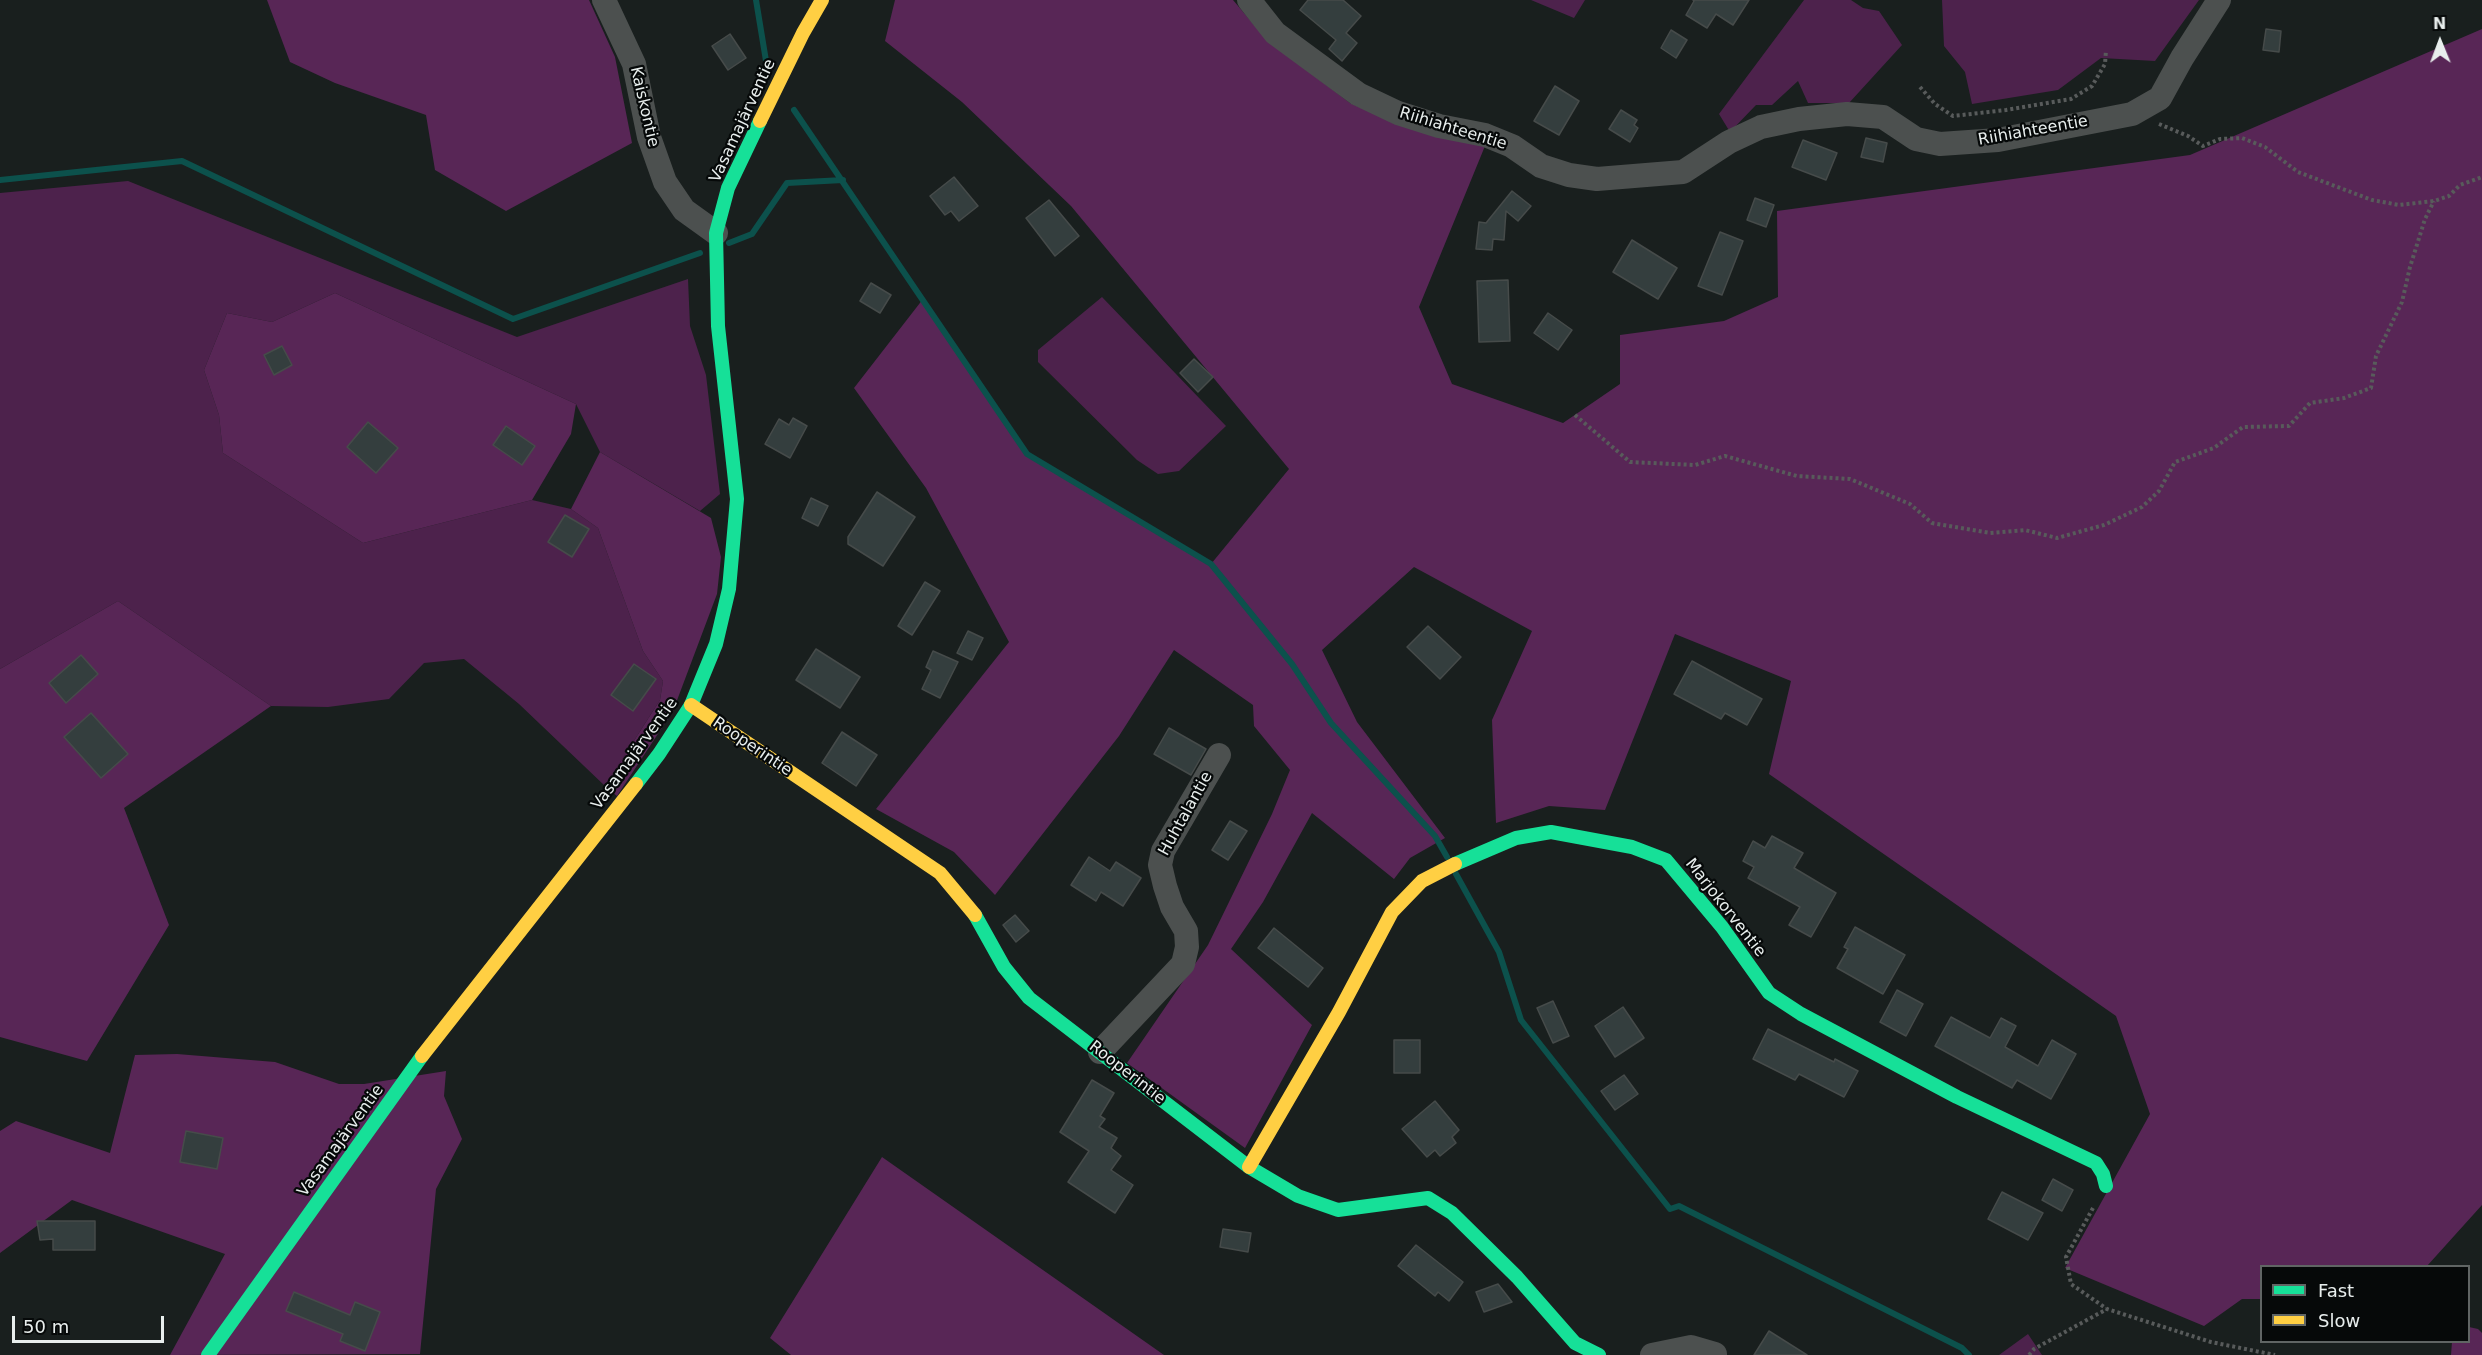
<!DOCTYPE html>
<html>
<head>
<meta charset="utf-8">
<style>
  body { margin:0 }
  #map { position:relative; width:2482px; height:1355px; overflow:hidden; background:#191f1e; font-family:"DejaVu Sans",sans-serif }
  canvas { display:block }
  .legend { position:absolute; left:2260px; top:1265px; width:210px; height:78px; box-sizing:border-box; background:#060909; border:2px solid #606564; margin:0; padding:8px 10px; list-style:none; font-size:18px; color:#e8eeed }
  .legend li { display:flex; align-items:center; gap:12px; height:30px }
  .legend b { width:30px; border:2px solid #606564 }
  .north { position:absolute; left:2410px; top:12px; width:60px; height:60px; -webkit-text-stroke:4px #060909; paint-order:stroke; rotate:359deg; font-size:16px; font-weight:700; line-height:24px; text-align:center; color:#e8eeed }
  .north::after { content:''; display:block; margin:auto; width:21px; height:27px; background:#e8eeed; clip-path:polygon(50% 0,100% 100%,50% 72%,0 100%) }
  .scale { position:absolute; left:12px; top:1316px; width:152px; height:27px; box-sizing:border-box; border:3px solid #e8eeed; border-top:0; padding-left:8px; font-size:18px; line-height:21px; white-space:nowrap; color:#e8eeed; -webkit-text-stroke:4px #060909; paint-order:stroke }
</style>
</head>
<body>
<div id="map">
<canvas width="2482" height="1355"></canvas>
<ul class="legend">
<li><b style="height:8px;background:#16e098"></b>Fast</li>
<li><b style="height:8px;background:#ffcf43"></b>Slow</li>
</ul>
<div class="north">N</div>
<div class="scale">50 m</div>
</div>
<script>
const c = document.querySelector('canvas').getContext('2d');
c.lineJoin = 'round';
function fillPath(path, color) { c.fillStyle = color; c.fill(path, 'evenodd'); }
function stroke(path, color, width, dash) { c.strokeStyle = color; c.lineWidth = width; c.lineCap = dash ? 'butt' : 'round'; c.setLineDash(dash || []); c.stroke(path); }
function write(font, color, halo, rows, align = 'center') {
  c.font = font + ' "DejaVu Sans",sans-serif'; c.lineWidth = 4.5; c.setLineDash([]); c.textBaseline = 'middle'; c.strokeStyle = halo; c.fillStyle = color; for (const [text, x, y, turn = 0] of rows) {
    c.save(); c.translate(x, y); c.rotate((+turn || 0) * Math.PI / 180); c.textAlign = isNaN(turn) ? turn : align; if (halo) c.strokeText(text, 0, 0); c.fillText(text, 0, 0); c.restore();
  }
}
fillPath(new Path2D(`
  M1531,0H1585L1574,18Z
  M1804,0H1851L1863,8L1879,11L1902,45L1849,103H1808L1798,81L1772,105H1756L1730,132L1719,114Z
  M1942,0H2199L2155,61L2101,58L2058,90L1972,104L1965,72L1944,46Z
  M128,181L517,337L688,279L690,326L706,375L720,494L700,511L600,452L576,404L335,293L272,322L227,313L204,370L219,415L223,453L363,543L532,500L571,509L598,528L643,651L663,681L660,700L605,786L519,704L464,659L424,663L389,699L328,707L271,706L118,601L0,669V193Z
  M1102,297L1226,426L1179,471L1158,474L1137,460L1038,362V350Z
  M2028,1334L2042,1355H1999Z`), '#4d224c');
fillPath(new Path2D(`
  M267,0H589L615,57L632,143L506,211L435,170L426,115L335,83L290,62Z
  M895,0H1233L1266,39L1350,103L1395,122L1485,146L1419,307L1452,384L1563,423L1620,384V335L1724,321L1778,297L1777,211L2190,155L2482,29V1205L2427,1266H2262L2261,1299H2242L2204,1326L2065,1268L2150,1114L2116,1016L1769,774L1791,681L1675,634L1605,810L1549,806L1496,823L1492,720L1532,631L1414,567L1322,650L1357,722L1445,838L1410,858L1394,879L1312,813L1263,902L1231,949L1312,1025L1245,1148L1127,1063L1208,945L1272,814L1290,770L1254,726L1253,705L1174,650L1119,736L995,895L954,852L876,809L1009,642L926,488L854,388L923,299L1027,454L1211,564L1289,469L1071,206L962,102L885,41Z
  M335,293L576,404L571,434L532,500L363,543L223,453L219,415L204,370L227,313L272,322Z
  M600,452L711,518L721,557L717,594L673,711L617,796L605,786L660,700L663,681L643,651L598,528L571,509Z
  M118,601L271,706L124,808L169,925L87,1061L0,1037V669Z
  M177,1054L275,1062L339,1084H364L446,1071L444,1096L462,1139L436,1189L420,1354L170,1355L225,1254L72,1200L0,1253V1131L16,1121L110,1153L135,1055Z
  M882,1157L1164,1355H791L770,1338Z
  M2469,1327L2478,1329L2482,1333V1355H2451L2452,1342H2468Z`), '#582656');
stroke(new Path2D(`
  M756,0L768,73
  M794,110L1027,454L1211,564L1292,664L1331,723L1435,836L1447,857
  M0,180L182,161L513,319L700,253
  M729,243L752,234L787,183L843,180
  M1456,874L1499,952L1521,1020L1670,1209L1679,1206L1962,1348L1969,1355`), '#0c514c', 6);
const building = new Path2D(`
  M1308,0H1343L1361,16L1346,33L1357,43L1342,61L1329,49L1336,40L1300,10Z
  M1693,0H1749L1733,25L1716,14L1707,28L1686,15L1694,1Z
  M2266,29L2281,31L2279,52L2263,50Z
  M1671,30L1687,40L1676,58L1661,48Z
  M730,34L746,58L728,70L712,46Z
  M1555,86L1579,101L1559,135L1534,121Z
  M1621,110L1637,120L1634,125L1638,128L1630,142L1609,129Z
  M1866,138L1887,143L1883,162L1861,157Z
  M1803,140L1837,153L1826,180L1792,167Z
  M954,177L978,206L959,221L951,211L945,215L930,196Z
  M1512,191L1531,206L1518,221L1506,211L1504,240L1493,239L1492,250L1476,249L1479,222L1486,223Z
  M1755,198L1774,205L1766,227L1747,220Z
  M1049,200L1079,236L1055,256L1026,218Z
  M1720,232L1743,241L1722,295L1698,286Z
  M1632,240L1677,268L1658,299L1613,272Z
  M1508,280L1510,341L1479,342L1477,281Z
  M871,283L891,295L880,313L860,301Z
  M1548,313L1572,330L1558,350L1534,333Z
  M282,346L292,365L274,375L264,355Z
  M1194,359L1213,377L1198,392L1180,373Z
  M793,418L807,426L790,458L765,444L779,419L789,425Z
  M368,422L398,448L376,473L347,447Z
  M506,426L535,446L522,465L493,445Z
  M877,492L915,517L883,566L848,544V537Z
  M811,498L828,506L818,526L802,518Z
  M565,515L589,529L572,557L548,542Z
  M925,582L940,591L912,635L898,626Z
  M1428,626L1461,657L1440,679L1407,647Z
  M968,631L983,638L972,660L957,653Z
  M816,649L860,677L840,708L796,680Z
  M933,651L958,662L940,698L922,689L931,670L926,667Z
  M81,655L98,674L66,703L49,683Z
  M1692,661L1762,699L1747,725L1725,713L1721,719L1674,694Z
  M634,664L656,679L633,711L611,695Z
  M91,713L128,754L101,778L64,737Z
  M1169,728L1206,749L1191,775L1154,754Z
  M842,732L877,755L856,786L822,763Z
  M1230,821L1247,831L1228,860L1212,850Z
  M1772,836L1803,853L1794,868L1836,893L1811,937L1789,925L1800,907L1748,878L1754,867L1743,861L1753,841L1765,848Z
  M1089,857L1110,871L1116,862L1141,878L1123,906L1101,892L1096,901L1071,885Z
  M1015,915L1029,931L1016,942L1003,925Z
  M1855,927L1905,955L1883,994L1837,968L1848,949L1844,947Z
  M1274,928L1323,968L1308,987L1258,948Z
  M1897,990L1923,1004L1906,1036L1880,1022Z
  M1553,1001L1569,1036L1553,1043L1537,1008Z
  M1623,1007L1644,1038L1615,1057L1595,1026Z
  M1951,1017L1990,1038L2001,1018L2016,1026L2005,1047L2038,1066L2052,1040L2076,1054L2051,1099L2017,1080L2012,1088L1935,1046Z
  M1768,1029L1834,1062L1835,1059L1858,1071L1844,1097L1799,1074L1795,1080L1753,1059Z
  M1394,1040H1420V1073H1394Z
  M1624,1075L1638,1094L1615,1110L1601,1091Z
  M1092,1080L1114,1093L1100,1116L1105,1119L1099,1127L1117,1138L1111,1148L1121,1156L1111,1170L1133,1185L1115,1213L1068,1182L1089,1151L1060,1132Z
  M1435,1101L1459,1130L1452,1137L1456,1143L1440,1156L1435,1150L1427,1157L1402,1129Z
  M186,1131L223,1138L217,1169L180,1162Z
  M2053,1179L2073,1190L2062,1211L2042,1200Z
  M2002,1192L2043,1213L2028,1240L1988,1219Z
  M37,1221H95V1250H53V1239L40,1240Z
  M1223,1229L1251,1233L1248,1252L1220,1247Z
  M1416,1245L1463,1282L1449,1301L1438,1292L1435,1296L1398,1266Z
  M1498,1284L1512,1302L1484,1312L1476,1292Z
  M294,1292L350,1315L355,1302L380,1312L365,1351L340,1341L343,1334L286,1311Z
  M1769,1331L1807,1355H1754Z`);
fillPath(building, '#343e3e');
stroke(building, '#464b4a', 1.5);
stroke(new Path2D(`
  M1920,87L1935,104L1953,116L2006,110L2071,99L2092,86L2105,64L2106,50
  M2159,124L2188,136L2203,146L2220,139L2242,138L2265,147L2298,172L2372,200L2399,205L2434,201L2449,196L2460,185L2482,177
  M1575,415L1630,462L1695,465L1725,456L1797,476L1850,479L1910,504L1932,523L1990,533L2025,530L2057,538L2104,525L2142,507L2159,491L2175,462L2214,448L2243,427L2289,426L2310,403L2344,398L2371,388L2376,356L2402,302L2410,267L2425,219L2434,201
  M2093,1208L2066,1257L2071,1284L2107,1309L2211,1342L2275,1355
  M2029,1355L2034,1349L2107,1309`), '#585b5b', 4, [3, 3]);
stroke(new Path2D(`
  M604,0L634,64L649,137L665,182L684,210L716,233
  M1249,0L1275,33L1358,94L1398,113L1439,126L1485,135L1512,146L1541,166L1569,175L1597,179L1683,172L1729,142L1761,127L1799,119L1847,114L1883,117L1916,139L1940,144L1998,140L2132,114L2160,98L2182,58L2219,0
  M1100,1052L1183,964L1187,947L1186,931L1172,907L1165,886L1160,865L1163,851L1219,755
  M1652,1355L1691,1347L1715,1354`), '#4c504f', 24);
stroke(new Path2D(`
  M636,784L659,754L691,705L716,644L729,589L737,499L718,326L716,233L728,188L760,121
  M1455,864L1516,838L1551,832L1632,847L1666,860L1722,927L1769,993L1801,1014L1957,1097L2096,1163L2103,1174L2106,1186
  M975,915L1004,967L1029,998L1249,1167L1298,1196L1338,1210L1428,1198L1452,1213L1517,1277L1575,1343L1599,1355
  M208,1355L422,1056`), '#16e098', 14);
stroke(new Path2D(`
  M760,121L803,33L822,0
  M691,705L940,873L975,915
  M422,1056L636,784
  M1249,1167L1339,1012L1392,912L1422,881L1455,864`), '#ffcf43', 14);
write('16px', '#e8eeed', '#060909', [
  ["Kaiskontie",644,107,77],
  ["Vasamajärventie",743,121,-65],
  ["Riihiahteentie",1453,129,17],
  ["Riihiahteentie",2033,131,-10],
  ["Rooperintie",752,747,34],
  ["Vasamajärventie",635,754,-54],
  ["Huhtalantie",1186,814,-61],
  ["Marjokorventie",1725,908,52],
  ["Rooperintie",1127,1073,38],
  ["Vasamajärventie",341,1141,-54]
]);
</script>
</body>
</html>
